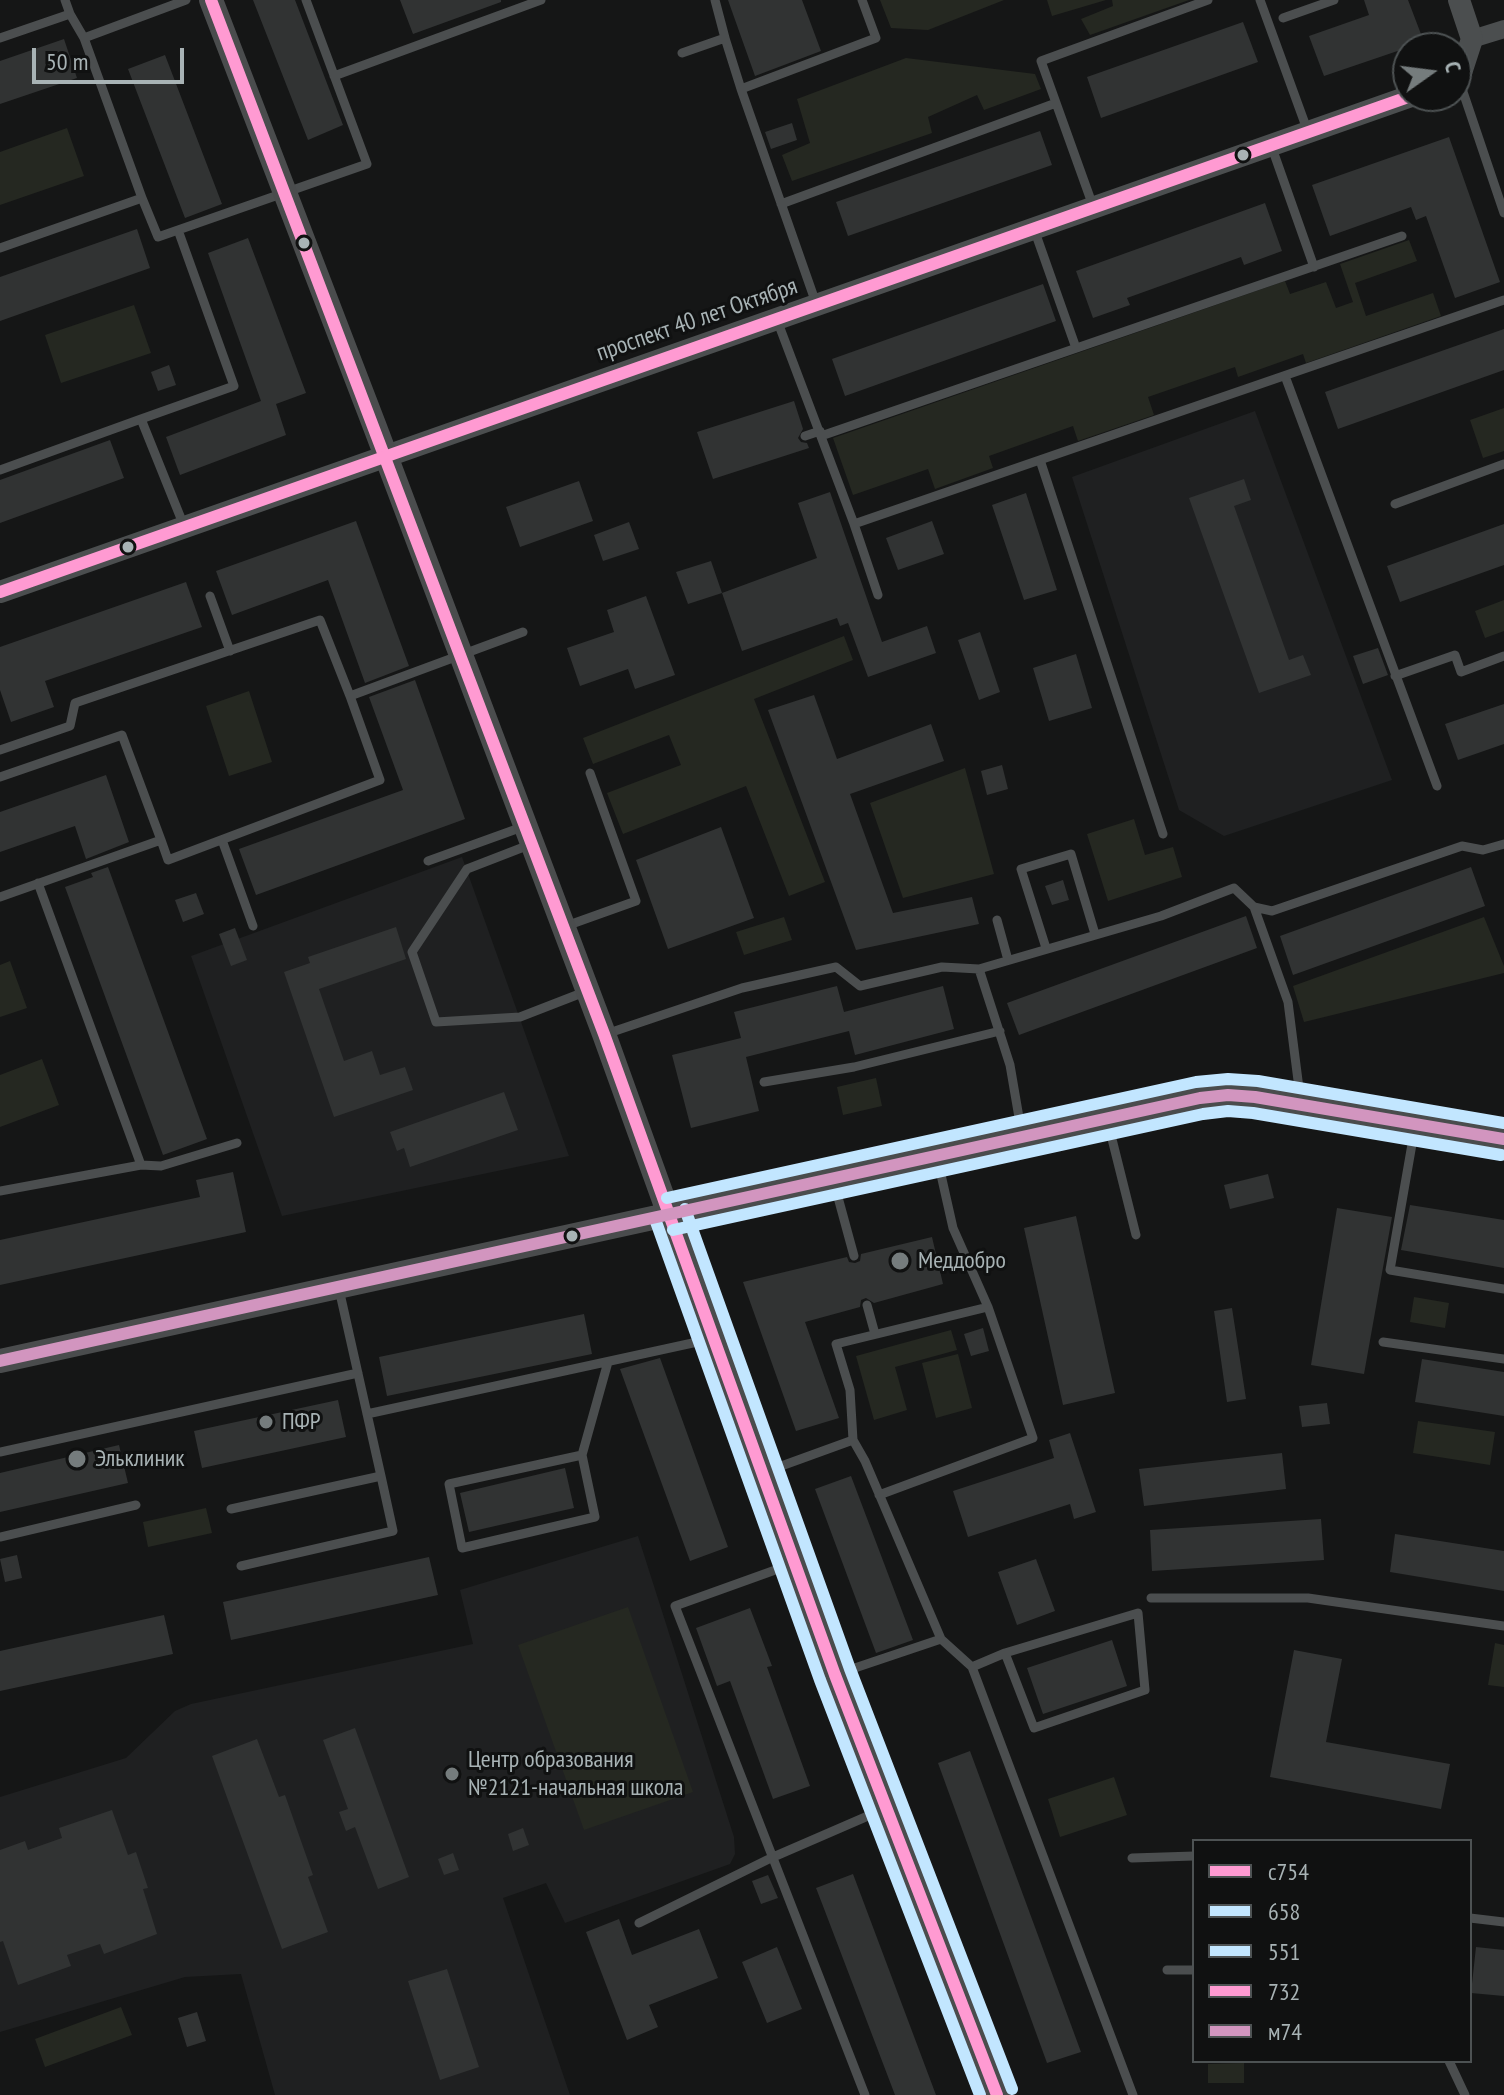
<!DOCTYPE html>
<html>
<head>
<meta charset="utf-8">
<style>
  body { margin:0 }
  #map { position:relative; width:1504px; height:2095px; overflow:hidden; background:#151616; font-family:"PT Sans Narrow",sans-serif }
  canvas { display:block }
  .legend { position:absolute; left:1192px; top:1839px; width:280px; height:224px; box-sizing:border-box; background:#101111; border:2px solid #4d5253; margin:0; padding:10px 14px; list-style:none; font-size:24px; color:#a8b3b5 }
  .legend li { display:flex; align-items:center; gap:16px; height:40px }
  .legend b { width:40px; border:2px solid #4d5253 }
  .north { position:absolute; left:1392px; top:32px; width:80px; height:80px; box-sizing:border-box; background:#101111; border:2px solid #4d5253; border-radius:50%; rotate:76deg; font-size:22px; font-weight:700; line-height:32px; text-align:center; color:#a8b3b5 }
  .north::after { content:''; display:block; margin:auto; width:28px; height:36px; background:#757c7d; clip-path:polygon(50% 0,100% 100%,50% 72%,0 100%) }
  .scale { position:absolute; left:32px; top:48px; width:152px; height:36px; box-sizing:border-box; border:4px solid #a8b3b5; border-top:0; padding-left:10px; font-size:24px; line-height:28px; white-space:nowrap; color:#a8b3b5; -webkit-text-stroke:6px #101111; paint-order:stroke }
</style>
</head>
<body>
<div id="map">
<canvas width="1504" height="2095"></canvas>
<ul class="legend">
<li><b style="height:10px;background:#ff9ad2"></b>с754</li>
<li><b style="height:10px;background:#c2e6ff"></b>658</li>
<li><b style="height:10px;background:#c2e6ff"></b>551</li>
<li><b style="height:10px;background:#ff9ad2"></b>732</li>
<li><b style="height:10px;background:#d295bf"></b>м74</li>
</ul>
<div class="north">С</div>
<div class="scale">50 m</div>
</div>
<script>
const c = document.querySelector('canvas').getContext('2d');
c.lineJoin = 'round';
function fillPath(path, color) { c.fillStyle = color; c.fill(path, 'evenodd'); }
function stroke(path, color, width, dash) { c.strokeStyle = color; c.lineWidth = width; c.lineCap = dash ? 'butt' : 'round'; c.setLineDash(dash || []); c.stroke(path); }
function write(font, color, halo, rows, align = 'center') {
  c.font = font + ' "PT Sans Narrow",sans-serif'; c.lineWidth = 6; c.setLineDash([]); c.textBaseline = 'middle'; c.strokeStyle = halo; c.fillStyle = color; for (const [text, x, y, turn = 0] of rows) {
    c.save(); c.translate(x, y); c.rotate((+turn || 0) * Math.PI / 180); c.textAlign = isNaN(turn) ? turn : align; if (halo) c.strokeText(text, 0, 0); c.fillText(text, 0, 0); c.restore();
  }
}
fillPath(new Path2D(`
  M1255,411L1392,780L1224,836L1179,810L1072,477Z
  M462,857L569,1156L282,1216L191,956Z
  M638,1536L734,1837L735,1854L730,1864L565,1923L546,1883L503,1898L570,2095H275L241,1974L185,1977L0,2032V1797L126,1758L175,1711L191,1704L473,1644L460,1590Z`), '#1f2021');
fillPath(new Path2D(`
  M880,0H1004L928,30L891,28Z
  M1047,0H1106L1052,16Z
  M1112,0H1189L1090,35L1081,19L1113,6Z
  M906,58L1035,74L1041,89L984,110L977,95L928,117L932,133L792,181L782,155L810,143L797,99Z
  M67,128L84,176L0,205V152Z
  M1409,240L1417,261L1355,283L1366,316L1433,293L1441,316L1306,363L1303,354L1238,377L1235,367L1148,397L1154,415L1078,441L1073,426L989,456L993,468L935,489L928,469L853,495L833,438L1285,281L1290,294L1326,282L1336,308L1353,302L1340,264Z
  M134,305L151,353L61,383L45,335Z
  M1504,408V451L1483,458L1470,420Z
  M1504,600V631L1485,638L1475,611Z
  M844,636L853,660L754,699L825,882L789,896L746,786L623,834L607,793L681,765L669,735L593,764L583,738Z
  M249,691L272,762L229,776L206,706Z
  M965,768L994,874L903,898L870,803Z
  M1134,819L1145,855L1173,847L1182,877L1108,901L1087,834Z
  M784,917L792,940L744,955L736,932Z
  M1484,917L1504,966V973L1304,1022L1293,986Z
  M10,961L27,1008L0,1017V965Z
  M42,1059L59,1105L0,1127V1075Z
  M876,1078L882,1106L843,1115L837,1087Z
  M1414,1297L1449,1303L1445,1328L1410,1322Z
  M951,1330L957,1350L895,1367L907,1410L874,1420L856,1356Z
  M958,1354L972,1408L936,1418L922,1363Z
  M1418,1421L1495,1432L1490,1465L1413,1453Z
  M206,1508L212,1533L148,1547L143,1522Z
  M628,1607L693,1792L584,1830L518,1645Z
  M1495,1643L1504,1645V1687L1488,1685Z
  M1114,1777L1127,1815L1060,1837L1048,1799Z
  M121,2007L132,2035L45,2067L35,2039Z
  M1244,2063V2083H1208V2064Z`), '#252821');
fillPath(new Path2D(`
  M253,0H295L343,125L308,140Z
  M400,0H501V2L413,34Z
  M728,0H802L821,51L755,76Z
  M1364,0H1408L1424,42L1324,76L1309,36L1369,15Z
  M1243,22L1258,62L1101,118L1087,77Z
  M64,39L77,78L0,104V61Z
  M165,55L222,204L185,218L128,69Z
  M792,123L797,140L771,149L765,132Z
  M1040,131L1052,165L848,236L836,202Z
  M1449,137L1500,282L1455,298L1426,216L1416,220L1411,207L1330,236L1312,185Z
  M1265,203L1282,251L1244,265L1241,257L1127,298L1130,305L1093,318L1076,271Z
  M137,229L150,268L0,321V277Z
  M248,238L306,393L276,404L286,435L180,475L166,437L261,401L208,253Z
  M1043,284L1056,321L845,396L832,359Z
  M1504,329V370L1338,429L1325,392Z
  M169,365L176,385L158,391L151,372Z
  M794,401L803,429L798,438L801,442L807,443L809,448L713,479L697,432Z
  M110,440L124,478L0,523V480Z
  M1244,479L1251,500L1234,506L1289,660L1303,655L1311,675L1259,693L1189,498Z
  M579,481L593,521L520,547L506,507Z
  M830,492L882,642L927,626L936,653L868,677L848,623L840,626L837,618L742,651L722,593L817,558L798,503Z
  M1026,493L1057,590L1024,600L992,505Z
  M356,521L409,666L365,683L328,580L232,615L216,571Z
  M932,521L944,554L898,570L886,538Z
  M629,522L639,549L603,561L594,535Z
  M1504,524V565L1400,602L1387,566Z
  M711,561L722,593L688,604L676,572Z
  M186,582L202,627L45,681L54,707L11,722L0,690V647Z
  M646,596L675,675L635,689L628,669L580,686L567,648L614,632L607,610Z
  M980,632L1000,692L979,700L958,640Z
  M1378,648L1388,675L1363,684L1353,656Z
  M1076,654L1092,708L1049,721L1033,668Z
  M415,680L465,819L256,895L239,849L403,790L369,697Z
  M814,695L837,759L931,724L944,761L850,794L893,913L972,897L979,924L856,950L768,710Z
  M1504,704V744L1458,760L1445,724Z
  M1002,765L1008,789L987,795L981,771Z
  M106,775L129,842L86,859L75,826L0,852V812Z
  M721,827L754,918L668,949L636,860Z
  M108,867L207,1139L163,1155L65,887L93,877L91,873Z
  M1471,867L1485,906L1293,975L1280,936Z
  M1063,880L1069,900L1052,905L1045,886Z
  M196,893L204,914L183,922L175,900Z
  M1246,916L1257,948L1019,1035L1007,1003Z
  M396,927L406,959L319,989L344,1061L372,1051L380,1075L405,1067L413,1090L334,1117L284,972L310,963L308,957Z
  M235,928L247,960L231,966L219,934Z
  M837,986L844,1012L943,986L954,1029L855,1055L849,1031L746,1057L759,1111L691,1128L672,1055L741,1038L734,1012Z
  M504,1092L518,1130L410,1167L404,1148L397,1151L390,1132Z
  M233,1172L246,1232L0,1285V1240L200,1197L196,1180Z
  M1268,1174L1274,1198L1230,1209L1224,1185Z
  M1410,1205L1504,1220V1268L1401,1250Z
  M1337,1208L1392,1217L1364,1374L1311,1365Z
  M1076,1216L1115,1393L1063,1405L1024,1228Z
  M932,1237L943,1284L874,1303L866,1298L861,1300L860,1307L805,1322L839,1418L796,1431L743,1282L847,1257L849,1262L855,1263L860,1261L861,1254Z
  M1232,1308L1246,1399L1227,1402L1214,1311Z
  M584,1314L592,1354L387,1396L379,1357Z
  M983,1328L989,1351L971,1356L964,1334Z
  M660,1358L728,1547L690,1561L620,1369Z
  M1422,1359L1504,1372V1416L1415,1402Z
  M338,1400L346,1437L202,1468L194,1431Z
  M1327,1403L1330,1424L1302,1427L1299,1406Z
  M1070,1433L1096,1512L1074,1519L1070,1504L968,1537L953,1491L1054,1458L1049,1440Z
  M119,1445L128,1483L0,1512V1473Z
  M1282,1453L1286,1489L1144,1506L1139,1469Z
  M565,1468L574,1508L469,1532L460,1493Z
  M851,1476L913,1640L876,1653L815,1489Z
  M1321,1519L1324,1560L1152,1571L1150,1530Z
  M1395,1534L1504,1551V1591L1390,1572Z
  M17,1555L22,1578L5,1582L0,1559Z
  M429,1557L438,1595L231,1640L223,1602Z
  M1036,1559L1055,1611L1017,1625L998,1572Z
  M750,1608L772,1666L767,1667L810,1786L773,1799L730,1681L717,1686L696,1628Z
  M164,1615L173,1654L0,1691V1651Z
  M1112,1640L1127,1686L1043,1714L1027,1668Z
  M1294,1650L1342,1659L1326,1742L1450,1764L1441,1809L1270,1777Z
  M355,1728L409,1877L378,1889L355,1827L346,1831L339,1812L348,1809L323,1740Z
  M257,1739L279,1797L285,1795L301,1841L313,1875L308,1877L328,1932L282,1949L212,1756Z
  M970,1751L1081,2052L1047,2063L938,1763Z
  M112,1810L128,1855L136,1852L148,1888L143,1889L157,1934L104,1954L100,1944L67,1955L71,1966L18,1985L3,1941L0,1942V1850L25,1841L28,1850L62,1838L59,1828Z
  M523,1828L529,1845L513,1851L508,1834Z
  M453,1853L459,1870L444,1875L438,1859Z
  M853,1874L936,2095H895L823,1906L816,1888Z
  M768,1875L778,1898L761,1904L752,1881Z
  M619,1919L632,1955L699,1929L718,1978L649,2005L658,2027L627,2040L586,1932Z
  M777,1947L802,2009L767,2023L742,1962Z
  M1476,1947L1504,1950V1996L1471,1993Z
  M447,1969L479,2067L440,2080L408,1981Z
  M197,2012L206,2041L187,2047L178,2018Z`), '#313333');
stroke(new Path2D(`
  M65,0L70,14
  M1260,0L1308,132
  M1283,18L1334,0
  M0,38L70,14L84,38L186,0
  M84,38L142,198
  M725,38L741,89
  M682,53L725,38L715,0
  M334,76L541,0
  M1459,80L1504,213
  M1271,145L1314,267
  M781,204L1056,103
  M1093,206L1041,61L1208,0
  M1034,229L1076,348
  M0,248L142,198L158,237L367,164L306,0
  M817,306L741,89L876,38L862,0
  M777,320L854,524L878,595
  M1285,376L1437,786
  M141,419L234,386L178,230
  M805,436L820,431
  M821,436L1402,236
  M1040,460L1163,834
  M0,470L141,419L184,526
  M1395,504L1504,464
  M854,524L1504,300
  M210,596L230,651
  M1395,676L1455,655L1461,672L1504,656
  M0,750L70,726L75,703L320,620L350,696
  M0,777L122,735L161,840
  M222,840L253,926
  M529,845L467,869L412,952L436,1022L520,1017L587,991
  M428,861L525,826
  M38,883L141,1165
  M0,897L161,840L168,860L380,780L350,696L523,632
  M1254,907L1288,1002L1301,1104
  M997,920L1008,960
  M566,926L636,901L590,773
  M1046,948L1021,869L1071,854L1095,934
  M606,1034L742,988L836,967L860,986L942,967L979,969
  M764,1082L854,1067L1000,1031
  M1107,1119L1136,1235
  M1415,1127L1390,1270L1504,1289
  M1022,1135L1010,1065L979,969L1161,916L1234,888L1254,907L1272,911L1462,846L1483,850L1504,844
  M937,1157L953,1228L988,1307L836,1344L850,1390L853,1440L865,1461L941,1639
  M833,1179L854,1256
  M0,1191L141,1165L161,1166L237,1143
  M867,1305L875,1334
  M1383,1342L1504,1359
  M367,1414L711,1339
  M0,1452L358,1373
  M582,1455L595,1517L462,1548L449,1484L582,1455L608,1362
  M762,1473L853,1440
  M879,1495L1033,1438L988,1307
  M231,1509L381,1476L339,1289
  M0,1537L136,1505
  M792,1564L675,1606L865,2095
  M241,1566L393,1531L381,1476
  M1151,1598H1308L1504,1626
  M972,1667L1005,1653L1138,1613L1145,1690L1034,1728L1005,1653
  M837,1674L941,1639L972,1667L1133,2095
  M1132,1858L1194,1856
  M1470,1918L1504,1922
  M639,1923L771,1858L884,1809
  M1167,1970H1194
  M1449,2061L1465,2095`), '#4b4e4f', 9);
stroke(new Path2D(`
  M1472,39L1504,29`), '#4b4e4f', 18);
stroke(new Path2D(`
  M1456,80L1459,79L1472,39L1459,0
  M0,592L1411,96`), '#4b4e4f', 22);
stroke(new Path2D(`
  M211,0L375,427L604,1034L835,1675L997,2095
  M0,1361L1200,1098L1228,1095L1255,1097L1504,1139`), '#4a4c4d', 24);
stroke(new Path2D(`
  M211,0L604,1034L835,1675L997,2095`), '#ff9ad2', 12);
stroke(new Path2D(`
  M655,1219L820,1680L980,2095
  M673,1230L1203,1114L1228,1111L1253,1113L1501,1155`), '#c2e6ff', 12);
stroke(new Path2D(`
  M667,1198L1196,1082L1228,1079L1258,1081L1504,1123
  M685,1209L850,1669L1012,2089`), '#c2e6ff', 12);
stroke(new Path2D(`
  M0,592L1411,96`), '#ff9ad2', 12);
stroke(new Path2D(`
  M0,1361L1200,1098L1228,1095L1255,1097L1504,1139`), '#d295bf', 12);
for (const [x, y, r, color] of [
  [1243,155,7,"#a8b3b5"],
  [304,243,7,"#a8b3b5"],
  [128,547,7,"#a8b3b5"],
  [572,1236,7,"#a8b3b5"],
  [900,1261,10,"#757c7d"],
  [266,1422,8,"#757c7d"],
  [77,1459,10,"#757c7d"],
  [452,1774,8,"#757c7d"]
]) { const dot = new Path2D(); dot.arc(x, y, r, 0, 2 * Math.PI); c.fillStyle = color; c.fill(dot); stroke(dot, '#101111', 3); }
write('24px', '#a8b3b5', '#101111', [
  ["проспект 40 лет Октября",697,320,-19]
]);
write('24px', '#a8b3b5', '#101111', [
  ["Меддобро",918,1261],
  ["ПФР",282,1422],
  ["Эльклиник",95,1459],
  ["Центр образования",468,1760],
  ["№2121-начальная школа",468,1788]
], 'left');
</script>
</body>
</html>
